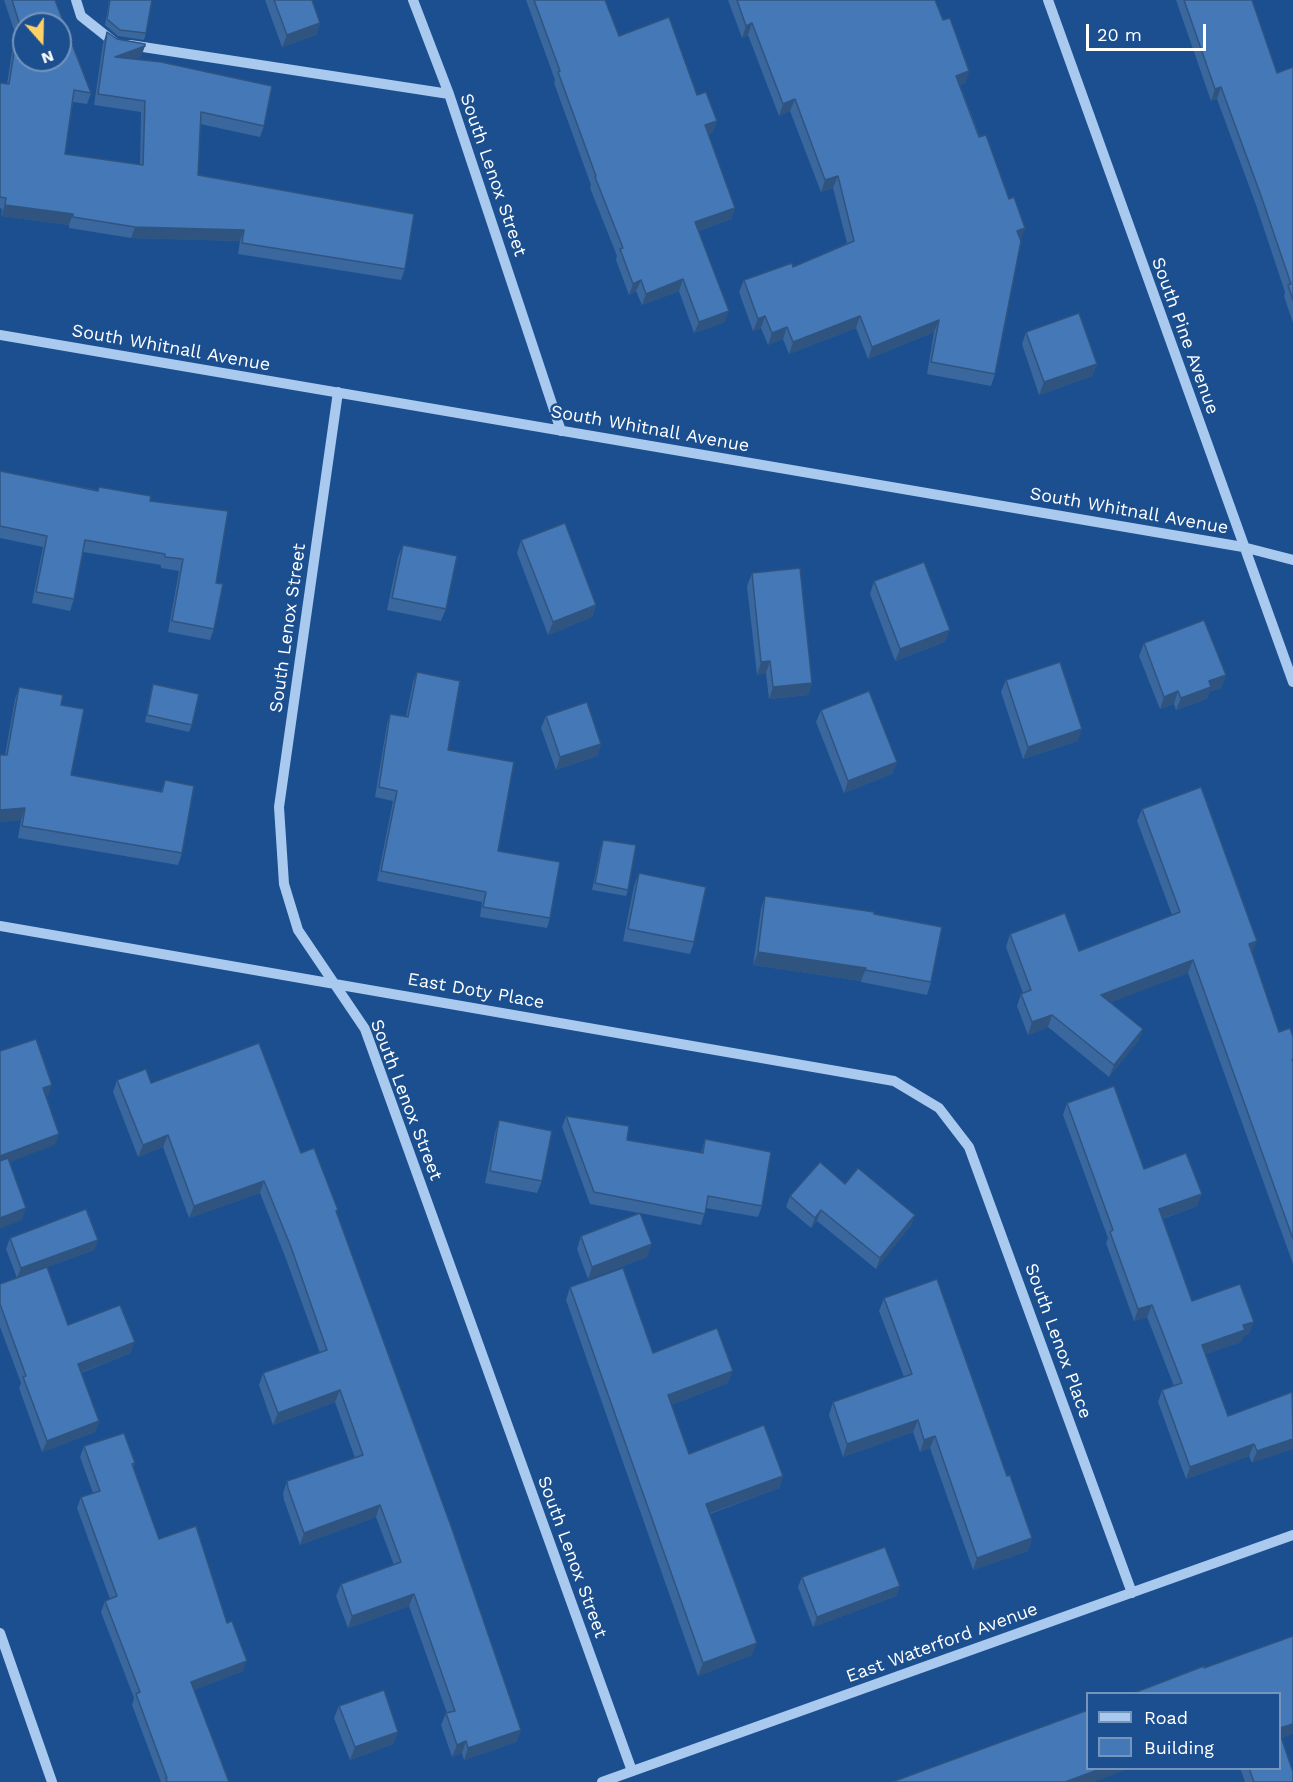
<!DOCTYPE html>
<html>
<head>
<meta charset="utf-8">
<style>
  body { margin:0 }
  #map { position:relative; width:1293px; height:1782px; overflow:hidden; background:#1b4f8f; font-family:"Work Sans",sans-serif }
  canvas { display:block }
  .legend { position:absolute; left:1086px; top:1692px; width:195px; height:78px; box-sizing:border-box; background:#1b4f8f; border:2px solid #7695bc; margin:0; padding:8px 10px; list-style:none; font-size:18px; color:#fff }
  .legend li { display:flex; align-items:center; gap:12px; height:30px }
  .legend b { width:30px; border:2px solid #7695bc }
  .north { position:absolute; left:12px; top:12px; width:60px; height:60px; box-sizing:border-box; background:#1b4f8f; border:2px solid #7695bc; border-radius:50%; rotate:160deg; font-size:16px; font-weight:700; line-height:24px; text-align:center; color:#fff }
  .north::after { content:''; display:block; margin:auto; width:21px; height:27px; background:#ffd166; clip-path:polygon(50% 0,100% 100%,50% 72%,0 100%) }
  .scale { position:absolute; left:1086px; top:24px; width:120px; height:27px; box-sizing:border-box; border:3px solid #fff; border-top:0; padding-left:8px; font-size:18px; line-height:21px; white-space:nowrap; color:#fff; -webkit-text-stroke:4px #1b4f8f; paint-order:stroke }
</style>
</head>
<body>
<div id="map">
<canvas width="1293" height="1782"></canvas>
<ul class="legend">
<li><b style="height:8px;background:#a9c9ee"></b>Road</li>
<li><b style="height:16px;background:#4478b7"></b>Building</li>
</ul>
<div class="north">N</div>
<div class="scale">20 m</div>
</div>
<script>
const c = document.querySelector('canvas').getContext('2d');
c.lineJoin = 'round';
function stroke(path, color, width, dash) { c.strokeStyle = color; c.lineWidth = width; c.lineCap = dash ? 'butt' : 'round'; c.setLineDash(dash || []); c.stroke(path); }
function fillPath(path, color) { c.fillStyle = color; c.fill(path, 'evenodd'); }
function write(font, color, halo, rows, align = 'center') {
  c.font = font + ' "Work Sans",sans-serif'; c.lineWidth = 5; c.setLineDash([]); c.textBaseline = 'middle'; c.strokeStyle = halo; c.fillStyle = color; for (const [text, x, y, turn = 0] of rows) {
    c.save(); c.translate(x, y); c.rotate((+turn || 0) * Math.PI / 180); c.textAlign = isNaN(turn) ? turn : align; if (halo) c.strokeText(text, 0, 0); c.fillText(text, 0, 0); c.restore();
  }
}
stroke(new Path2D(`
  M76,0L81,16L115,43
  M413,0L449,94L561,431
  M1048,0L1293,682
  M130,45L449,94
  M0,335L1243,547L1293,560
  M338,392L279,807L284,884L298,930L365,1029L632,1771
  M0,926L894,1081L939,1108L969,1147L1132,1593
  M0,1633L52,1782
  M602,1782L1293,1535`), '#a9c9ee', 10);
fillPath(new Path2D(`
  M4,0H55L91,93L87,104L73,102L65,154L140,165L141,112L94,105L103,43L107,32L141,57L135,59L264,126L260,137L200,124L198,175L405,269L401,280L238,254L240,241L131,238L69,228V225L1,216L2,209L0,208V83L7,84L15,33Z
  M109,0H152L146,33L144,40L118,36L105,25Z
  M265,0H312L320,23L316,35L282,47Z
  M526,0H605L619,36L697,95L717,121L713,132L708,134L735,208L731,219L699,231L725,322L694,333L679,291L642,305L636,291L629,295L616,260L617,256L590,188L591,185L554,83L555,80Z
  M728,0H935L943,20L969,71L965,83L960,85L1020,240L995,374L991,386L927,374L934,332L868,359L856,328L789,354L783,339L768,345L761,328L753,331L739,292L744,280L793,267L847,243L833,188L821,192L790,111L779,116L748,35L742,38Z
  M1176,0H1252L1277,73L1293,67V323L1284,296L1285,292L1256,205L1217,99L1211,101Z
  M1026,332L1097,364L1092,376L1039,395L1022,344Z
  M0,471L97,490L99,487L150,501L216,583L214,629L210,640L168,632L179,571L161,568V565L83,552L74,599L70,611L32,603L43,547L0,538Z
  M521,540L596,605L592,617L548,635L517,553Z
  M403,545L446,609L441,621L387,610L398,557Z
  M752,573L812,683L808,695L769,699L766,673L757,675L747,586Z
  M874,581L945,642L895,661L870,594Z
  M1144,643L1226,675L1221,688L1209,692L1207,699L1176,710L1174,704L1160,709L1139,656Z
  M417,672L448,750L498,851L550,918L547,928L480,917L482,902L377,881L393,801L375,797L387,724L390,714L406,716L413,682Z
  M1006,680L1078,741L1023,759L1001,692Z
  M153,684L192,725L189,732L145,722L151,691Z
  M19,687L61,705L71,775L161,791L165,780L182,853L178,865L18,838L21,820L0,822V755H5L15,699Z
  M821,710L897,762L892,774L844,793L816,722Z
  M546,716L601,744L597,756L556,770L541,728Z
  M1142,809L1252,954L1279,1032L1293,1037V1264L1188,973L1110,1002L1143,1029L1138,1041L1109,1077L1048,1027L1028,1035L1017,1006L1021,994L1023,993L1006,947L1010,934L1079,951L1172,915L1137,821Z
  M603,840L628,890L626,896L592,890L601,846Z
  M639,873L694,942L690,954L623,941L634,886Z
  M765,896L874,914L931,982L927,995L861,982V981L753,965L761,909Z
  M117,1080L151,1083L301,1153L337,1213L521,1730L516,1742L464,1760L462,1753L452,1757L441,1725L446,1713H447L409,1606L348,1628L336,1596L341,1584L394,1565L376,1517L300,1545L284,1500L283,1493L287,1481L355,1458L335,1402L273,1425L259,1385L263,1373L320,1353L286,1259L260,1193L189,1218L163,1147L138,1157L113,1092Z
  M1067,1103L1144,1169L1197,1206L1162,1219L1192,1301L1249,1334L1243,1336L1241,1342L1206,1354L1228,1416L1292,1392L1252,1463L1249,1456L1186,1479L1158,1402L1162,1390L1174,1386L1147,1317L1134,1321L1106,1243L1108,1238L1063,1115Z
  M566,1116L627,1140L701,1153L705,1139L762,1206L758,1217L706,1208L701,1225L640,1213L647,1257L588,1279L577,1249L581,1236L639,1213L590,1204L562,1127Z
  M499,1120L542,1181L537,1193L485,1183L495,1133Z
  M845,1184L915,1215L911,1225L876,1269L817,1221L811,1228L786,1207L790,1196Z
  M10,1238L98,1240L94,1250L47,1267L68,1325L131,1353L81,1373L99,1421L95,1432L42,1452L19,1388L21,1383L0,1327V1284L17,1278L6,1249Z
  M570,1287L653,1353L728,1383L671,1405L689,1454L783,1476L779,1488L710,1514L752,1655L698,1676L566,1300Z
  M884,1298L1007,1476L1032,1538L1028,1551L973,1570L930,1448L920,1452L913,1432L843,1457L829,1415L833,1402L904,1377L879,1311Z
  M84,1446L135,1463L133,1468L159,1539L243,1671L194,1690L229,1782H161L132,1705L134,1698L101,1612L105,1601L110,1599L77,1508L81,1497L93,1493L80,1457Z
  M802,1577L900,1586L896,1596L813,1627L798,1587Z
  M1204,1668L1281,1738L1293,1782H1245L1240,1768H1280Z
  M339,1706L398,1732L393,1744L350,1760L334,1718Z`), '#3a679d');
fillPath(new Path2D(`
  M320,23L316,35L282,47L287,35Z
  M752,23L748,35L742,38L746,26Z
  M145,46L141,57L111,68L115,57Z
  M969,71L965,83L952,88L956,76Z
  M1221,87L1217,99L1211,101L1215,89Z
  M795,99L790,111L779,116L783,104Z
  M717,121L713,132L701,136L705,125Z
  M838,176L833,188L821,192L825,180Z
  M5,205L73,214L69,225L1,216Z
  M735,208L731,219L691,234L695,222Z
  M135,227L244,230L240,241L131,238Z
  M1025,228L1021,240L1017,231Z
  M683,279L679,291L642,305L646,294Z
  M641,280L636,291L629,295L633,284Z
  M729,311L725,322L694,333L699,322Z
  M765,316L761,328L753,331L758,319Z
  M860,316L856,328L789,354L793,342Z
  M939,320L934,332L868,359L872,347Z
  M787,327L783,339L768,345L772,333Z
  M1097,364L1092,376L1039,395L1044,382Z
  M596,605L592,617L548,635L553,622Z
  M950,630L945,642L895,661L900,649Z
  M770,661L766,673L757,675L761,662Z
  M1226,675L1221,688L1209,692L1207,699L1176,710L1181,698L1209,681Z
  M812,683L808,695L769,699L773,687Z
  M1178,691L1174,704L1160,709L1164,697Z
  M1082,729L1078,741L1023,759L1028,747Z
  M601,744L597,756L556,770L560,757Z
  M897,762L892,774L844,793L848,781Z
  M25,808L21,820L0,822V810Z
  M1257,941L1252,954L1249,944Z
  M758,952L866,968L861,981L753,965Z
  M1193,960L1188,973L1097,1008L1101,995Z
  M1052,1015L1048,1027L1028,1035L1032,1022Z
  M1143,1029L1138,1041L1109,1077L1114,1065Z
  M52,1085L48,1096L39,1100L43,1088Z
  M59,1134L55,1145L0,1166V1156Z
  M168,1135L163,1147L138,1157L143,1145Z
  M264,1181L260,1193L189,1218L194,1206Z
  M1202,1194L1197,1206L1155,1221L1159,1209Z
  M26,1208L22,1220L0,1229V1218Z
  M821,1210L817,1221L811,1228L815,1218Z
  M915,1215L911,1225L876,1269L880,1258Z
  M98,1240L94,1250L17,1278L21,1268Z
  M652,1244L647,1257L588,1279L592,1267Z
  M1152,1305L1147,1317L1134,1321L1138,1309Z
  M1254,1322L1249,1334L1243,1336L1241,1342L1198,1357L1202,1345L1243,1325Z
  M135,1342L131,1353L74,1375L78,1364Z
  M733,1371L728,1383L663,1408L668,1395Z
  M340,1390L335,1402L273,1425L278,1413Z
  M918,1420L913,1432L843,1457L847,1444Z
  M99,1421L95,1432L42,1452L47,1441Z
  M935,1436L930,1448L920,1452L924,1440Z
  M1293,1439V1449L1252,1463L1257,1451Z
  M1254,1444L1249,1456L1186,1479L1190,1467Z
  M783,1476L779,1488L702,1516L706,1504Z
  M380,1505L376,1517L300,1545L304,1533Z
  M1032,1538L1028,1551L973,1570L977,1558Z
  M900,1586L896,1596L813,1627L817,1617Z
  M414,1594L409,1606L348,1628L352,1616Z
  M757,1643L752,1655L698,1676L703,1663Z
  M247,1661L243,1671L187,1693L191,1682Z
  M1293,1724V1734L1280,1739V1728Z
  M521,1730L516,1742L464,1760L468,1748Z
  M398,1732L393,1744L350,1760L355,1747Z
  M466,1741L462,1753L452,1757L457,1745Z
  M1103,1768H1131L1094,1782H1065Z`), '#305480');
const building = new Path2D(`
  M12,0H55L91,93L74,90L65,154L143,165L145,101L98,94L107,32L117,39L145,44V46L115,57L161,62L272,86L264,126L201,112L198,175L414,214L405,269L242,243L244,230L135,227L73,217V214L5,205L6,198L0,197V83L9,84L19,22ZM24,24H60V60H24Z
  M110,0H152L146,33L120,30L107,19Z
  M274,0H312L320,23L287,35Z
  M534,0H605L619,36L669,17L697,95L706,92L717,121L705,125L735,208L695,222L729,311L699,322L683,279L646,294L641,280L633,284L620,249L623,248L595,177L596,176L558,72L560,71Z
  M737,0H935L943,20L950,18L969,71L956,76L979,137L986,135L1009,199L1014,197L1025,228L1017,231L1021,241L995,374L931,362L939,320L872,347L860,316L793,342L787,327L772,333L765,316L758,319L744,280L792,263L793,267L854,241L838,176L825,180L795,99L783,104L752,23L746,26Z
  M1184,0H1252L1277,73L1293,67V300L1288,285L1291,284L1260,193L1221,87L1215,89Z
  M1079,313L1097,364L1044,382L1026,332Z
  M0,471L98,491L99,487L151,496L150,501L228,511L216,583L223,584L214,629L172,621L183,559L165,557V554L85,540L74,599L36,592L47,536L0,526Z
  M565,523L596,605L553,622L521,540Z
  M403,545L457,556L446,609L392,598Z
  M924,562L950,630L900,649L874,581Z
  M800,568L812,683L773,687L770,661L761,662L752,573Z
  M1204,620L1226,675L1209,681L1211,687L1181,698L1178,691L1164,697L1144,643Z
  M1060,662L1082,729L1028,747L1006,680Z
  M417,672L460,681L448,750L514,762L498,851L560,862L550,918L483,907L486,892L381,871L397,791L379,787L390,714L408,717Z
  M153,684L199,694L192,725L147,715Z
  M19,687L63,695L61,705L84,709L71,775L162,792L165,780L194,786L182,853L22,826L25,808L0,810V755H7Z
  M869,691L897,762L848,781L821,710Z
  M587,702L601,744L560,757L546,716Z
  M1201,787L1257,941L1249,944L1279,1032L1290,1028L1293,1037V1059L1292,1060L1293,1062V1239L1193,960L1101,995L1143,1029L1114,1065L1052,1015L1032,1022L1021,994L1031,990L1010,934L1065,913L1079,951L1180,912L1142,809Z
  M603,840L636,845L628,890L595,883Z
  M639,873L706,887L694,942L628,929Z
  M765,896L874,912V914L942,927L931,982L865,970L866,968L758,952Z
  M36,1039L52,1085L43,1088L59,1134L0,1156V1051Z
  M259,1043L301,1153L314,1148L338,1210L336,1211L451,1526L521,1730L468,1748L466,1741L457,1745L446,1713L455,1711L414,1594L352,1616L341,1584L401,1562L380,1505L304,1533L288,1488L287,1481L363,1455L340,1390L278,1413L263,1373L327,1350L291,1247L264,1181L194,1206L168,1135L143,1145L117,1080L146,1069L151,1083Z
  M1114,1086L1144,1169L1186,1153L1202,1194L1159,1209L1192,1301L1240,1284L1254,1322L1243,1325L1245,1330L1202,1345L1228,1416L1292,1392L1293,1439L1257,1451L1254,1444L1190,1467L1162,1390L1182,1383L1152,1305L1138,1309L1110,1232L1113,1230L1067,1103Z
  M566,1116L629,1126L627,1140L703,1153L705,1139L771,1152L762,1206L708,1196L705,1214L594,1192Z
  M499,1120L552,1131L542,1181L490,1171Z
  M8,1158L26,1208L0,1218V1161Z
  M820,1162L845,1184L858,1168L915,1215L880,1258L821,1210L815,1218L790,1196Z
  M86,1209L98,1240L21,1268L10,1238Z
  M640,1213L652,1244L592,1267L581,1236Z
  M47,1267L68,1325L120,1305L135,1342L78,1364L99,1421L47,1441L23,1377L26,1376L0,1304V1284Z
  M623,1268L653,1353L717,1328L733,1371L668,1395L689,1454L764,1425L783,1476L706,1504L757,1643L703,1663L570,1287Z
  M937,1279L1007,1476L1010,1475L1032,1538L977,1558L935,1436L924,1440L918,1420L847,1444L833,1402L912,1374L884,1298Z
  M124,1433L135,1463L132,1464L159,1539L196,1526L227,1623L232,1621L247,1661L191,1682L229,1782H167L166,1778H167L136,1694L140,1692L105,1601L117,1596L81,1497L100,1491L84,1446Z
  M885,1547L900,1586L817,1617L802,1577Z
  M1293,1636V1724L1280,1728V1694H1131L1204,1666V1668Z
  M384,1690L398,1732L355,1747L339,1706Z
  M1088,1710V1768H1103L1065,1782H892Z
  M1280,1734L1293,1772V1782H1254L1249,1768H1280Z`);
fillPath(building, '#4478b7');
stroke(building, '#305480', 1.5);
write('18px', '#fff', '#1b4f8f', [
  ["South Lenox Street",493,175,71],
  ["South Pine Avenue",1185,336,70],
  ["South Whitnall Avenue",171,348,10],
  ["South Whitnall Avenue",650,429,10],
  ["South Whitnall Avenue",1129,511,10],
  ["South Lenox Street",288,628,-82],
  ["East Doty Place",476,991,10],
  ["South Lenox Street",406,1100,69],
  ["South Lenox Place",1058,1341,70],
  ["South Lenox Street",572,1557,70],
  ["East Waterford Avenue",942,1643,-20]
]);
</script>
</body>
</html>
